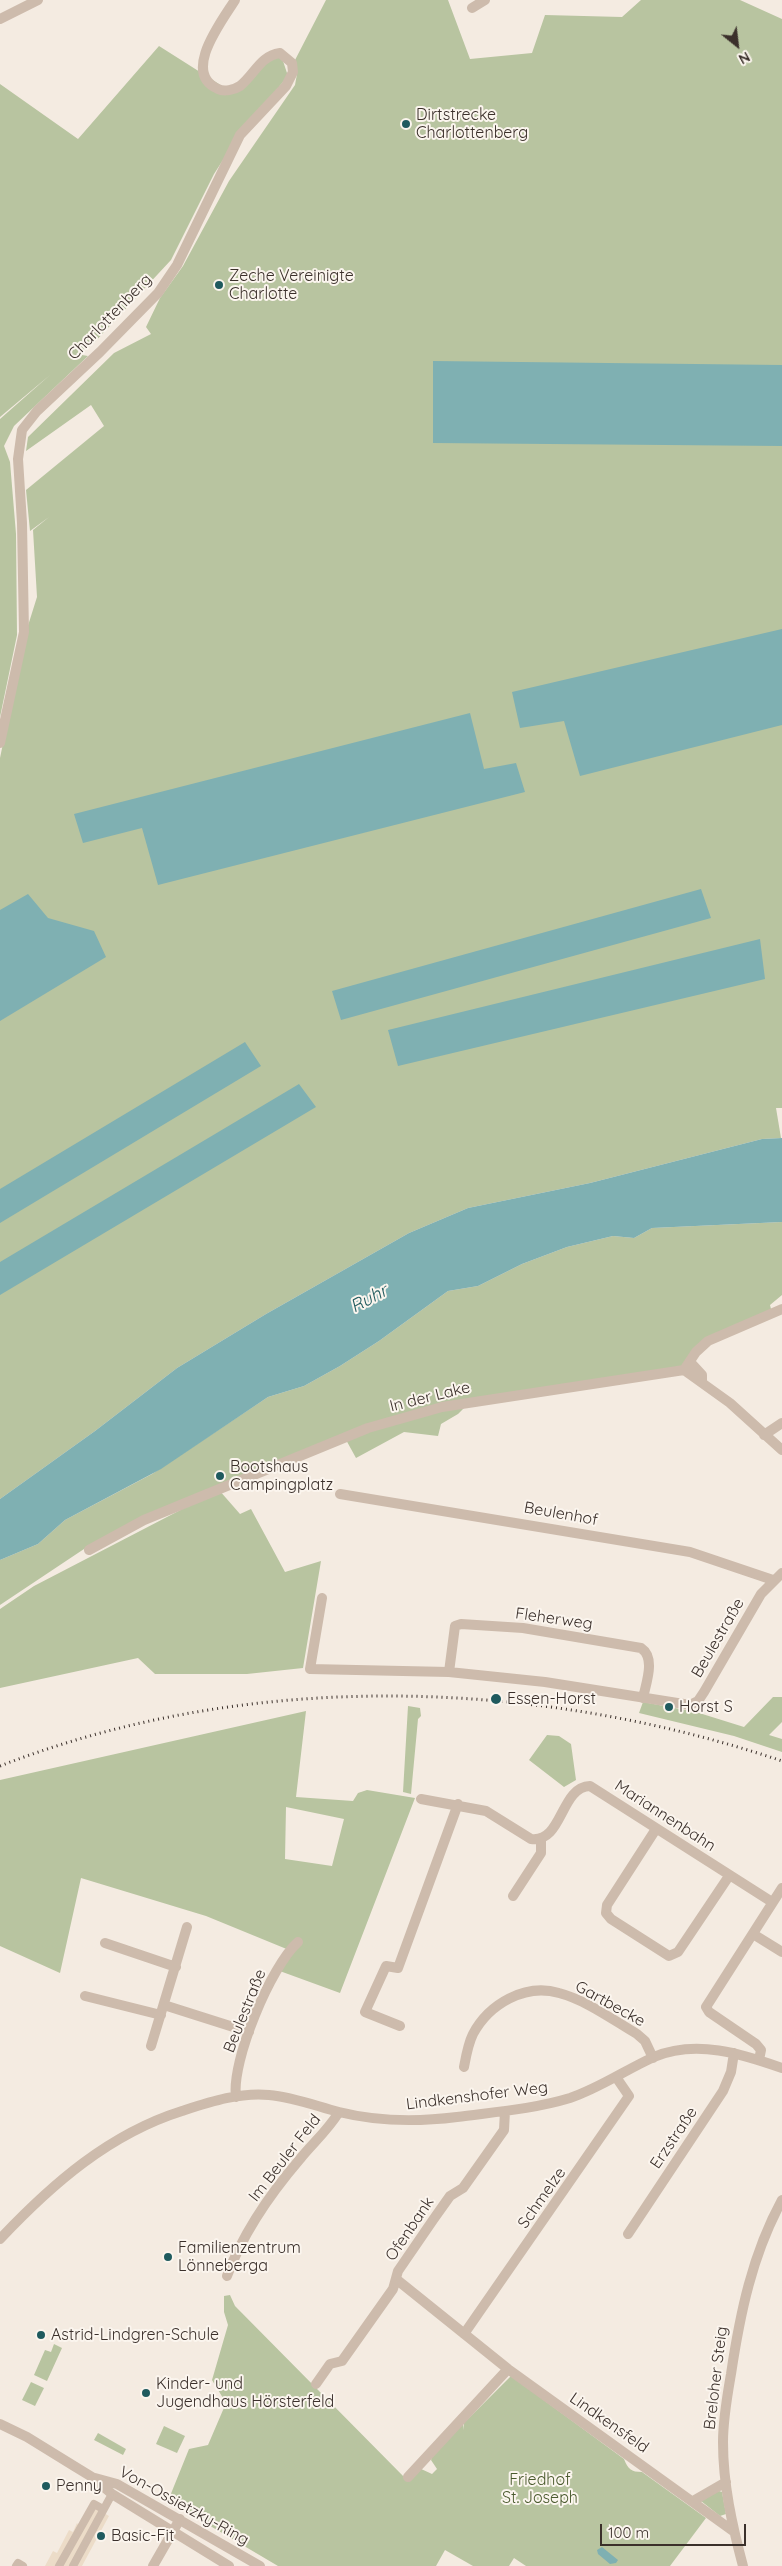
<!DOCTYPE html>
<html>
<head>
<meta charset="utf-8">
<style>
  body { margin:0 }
  #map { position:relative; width:782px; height:2566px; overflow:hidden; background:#f4ebe1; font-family:Quicksand,sans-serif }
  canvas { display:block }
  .north { position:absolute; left:712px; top:20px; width:50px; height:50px; -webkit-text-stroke:4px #fbf5ee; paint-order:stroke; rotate:151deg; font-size:14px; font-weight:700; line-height:20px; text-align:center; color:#3b302b }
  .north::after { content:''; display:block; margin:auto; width:18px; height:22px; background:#3b302b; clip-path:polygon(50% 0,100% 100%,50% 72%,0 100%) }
  .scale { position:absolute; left:600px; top:2524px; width:146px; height:22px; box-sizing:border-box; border:2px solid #3b302b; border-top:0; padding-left:6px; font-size:15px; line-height:18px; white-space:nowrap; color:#3b302b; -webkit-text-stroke:4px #fbf5ee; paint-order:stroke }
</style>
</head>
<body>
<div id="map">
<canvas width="782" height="2566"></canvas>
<div class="north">N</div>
<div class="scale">100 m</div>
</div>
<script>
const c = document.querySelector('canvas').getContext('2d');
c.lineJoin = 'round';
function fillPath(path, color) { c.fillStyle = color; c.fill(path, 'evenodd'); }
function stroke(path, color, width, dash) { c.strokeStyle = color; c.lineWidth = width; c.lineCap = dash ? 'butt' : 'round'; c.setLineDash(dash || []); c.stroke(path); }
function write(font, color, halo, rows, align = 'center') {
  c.font = font + ' Quicksand,sans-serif'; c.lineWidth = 4; c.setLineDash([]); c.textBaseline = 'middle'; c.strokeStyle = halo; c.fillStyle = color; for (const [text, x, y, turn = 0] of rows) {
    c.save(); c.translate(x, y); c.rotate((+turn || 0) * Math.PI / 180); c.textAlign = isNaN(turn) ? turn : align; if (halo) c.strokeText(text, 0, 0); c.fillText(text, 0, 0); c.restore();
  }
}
fillPath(new Path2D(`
  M326,0H448L470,59L532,53L545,15L622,17L641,0H740L782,19V1108H776L781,1138L762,1139L590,1183L468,1208L409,1233L266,1314L177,1368L95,1431L0,1499V758L26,632L37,597L33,530L49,517L30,531L26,490L104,426L91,405L26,451L28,437L114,353L151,334L146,327L160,298L183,266L229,181L295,85L297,74L294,62Z
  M159,46L230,91L271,58H282L288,76L239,135L214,174L171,260L92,345L76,354L88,356L14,426L4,446L10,462L16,534L17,635L0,717V419L50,375L0,417V84L78,139Z
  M782,1222V1295L770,1305L772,1313L707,1340L684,1368L468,1404L458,1414L441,1424L438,1436L404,1432L356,1458L345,1438L144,1519L84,1549L0,1605V1560L38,1544L65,1520L152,1474L268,1397L304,1386L340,1366L379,1341L448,1291L478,1286L522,1264L567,1247L613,1236L634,1238L652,1228Z
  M219,1490L240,1514L251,1509L285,1572L321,1561L303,1668L247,1674H155L138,1658L0,1688V1609L34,1586Z
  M773,1697H782V1722L769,1735L782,1739V1752L734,1736L639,1713L643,1702L696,1712L744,1727Z
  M408,1706L420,1708L421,1716L418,1719L411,1794L403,1792Z
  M306,1711L296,1797L353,1801L358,1793L367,1790L415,1798L340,1993L277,1970L289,1950L206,1916L81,1878L60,1973L0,1946V1780ZM286,1807L344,1819L332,1866L285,1859Z
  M547,1735L559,1736L571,1744L576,1780L564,1787L529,1760Z
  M230,2295L235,2306L407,2480L419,2468L432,2474L437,2469L431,2460L434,2453L463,2421V2430L464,2423L511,2376L624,2459C628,2469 631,2472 642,2472L706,2518L670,2566H526L514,2558L509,2566H473L445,2550L436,2566H278L168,2501L189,2449L208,2445L226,2403L212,2380L228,2325L224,2312V2296Z
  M54,2344L62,2348L47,2381L34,2375L45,2350L51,2352Z
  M31,2382L44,2388L35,2406L22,2400Z
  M164,2426L185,2436L177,2453L156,2444Z
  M98,2433L126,2449L123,2455L94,2440Z
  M719,2491L722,2492L726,2514L720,2516L701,2501Z`), '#b8c4a0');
fillPath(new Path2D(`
  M90,2505L109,2516L82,2566H45L53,2551L57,2553L69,2530L73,2532L77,2523L79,2526Z`), '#ecdcc8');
fillPath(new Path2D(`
  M433,361L782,365V446L433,443Z
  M782,629V725L580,776L564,721L520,728L512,692Z
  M470,713L484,769L516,763L525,792L158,885L142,828L83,843L74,814Z
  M701,889L711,918L341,1020L332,991Z
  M28,894L48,918L94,931L106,957L0,1021V910Z
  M760,939L765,979L398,1066L388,1030Z
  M245,1042L261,1066L0,1223V1189Z
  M299,1084L316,1107L0,1295V1262Z
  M782,1138V1222L652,1228L634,1238L613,1236L567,1247L522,1264L478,1286L448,1291L379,1341L340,1366L304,1386L268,1397L161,1469L65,1520L38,1544L0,1560V1499L95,1431L177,1368L266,1314L409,1233L468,1208L590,1183L762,1139Z
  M602,2547L618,2560L616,2563L610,2564L598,2554L597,2550Z`), '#7fb0b2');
stroke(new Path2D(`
  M16,2566L18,2563L23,2566
  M59,2566L94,2504L103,2509
  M73,2566L112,2494`), '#cdbbac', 8);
stroke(new Path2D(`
  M472,8L485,0
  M0,19L38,0
  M0,743L24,632L22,523L18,459L22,430L37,411L100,352L158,293L177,265L240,135L286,86L293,72L292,63L280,53C260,56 255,74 240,86C234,90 224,92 218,89C181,73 222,21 235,0
  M690,1362L702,1375V1380
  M684,1370L730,1403L782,1450
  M764,1435L782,1423
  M340,1494L690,1552L773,1580
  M89,1550L144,1520L368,1428L442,1407L684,1370L696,1352L708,1341L782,1309
  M322,1598L310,1669L449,1672L545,1682L690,1705L698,1701L704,1692L761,1594L782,1573
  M449,1672L455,1626L461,1624L523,1628L641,1648C656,1658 646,1683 643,1698
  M421,1799L486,1811L531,1839C563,1843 560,1787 590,1786L772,1902
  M656,1829L607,1905L606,1913L611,1919L669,1956L678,1952L729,1876
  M513,1896L541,1853V1839
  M753,1934L782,1952
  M105,1943L176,1967
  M85,1996L161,2015
  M164,2005L249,2032
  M400,2026L365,2012L386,1966L398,1968L458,1804
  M151,2046L187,1927
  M759,2060L761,2050L756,2044L709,2012L706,2007L782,1888
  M464,2067C466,2056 468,2044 473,2034C489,2004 525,1983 559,1993C586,2000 613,2020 637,2034L645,2041L653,2058
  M236,2097C231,2061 271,1966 298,1942
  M628,2234L723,2091L731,2072L734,2053
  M0,2239C52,2184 109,2134 182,2111C210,2102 240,2092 269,2095C293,2097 316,2106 339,2112C379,2122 417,2122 457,2117C494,2112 534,2109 570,2098C600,2088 625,2070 654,2057C696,2039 742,2054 782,2068
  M227,2276C243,2233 270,2194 300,2159C313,2143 328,2130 339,2112
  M396,2279L508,2369L733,2531
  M464,2334L629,2096L616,2077
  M316,2384L330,2364L342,2361L393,2289L398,2271L433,2220L450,2196L463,2188L504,2130L505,2111
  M0,2424L27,2437L74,2466L92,2477L112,2494L229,2566
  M408,2477L508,2369
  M95,2478L117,2484L260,2566
  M693,2501L726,2482
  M153,2566L180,2519
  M743,2566C732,2525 723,2484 723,2442C723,2419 727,2397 731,2374C740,2314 752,2255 782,2200`), '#cdbbac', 10);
stroke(new Path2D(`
  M0,1766C246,1670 533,1677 782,1761`), '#3b302b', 3, [1, 4]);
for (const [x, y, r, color] of [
  [406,124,5,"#1f5a5e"],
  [219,285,5,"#1f5a5e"],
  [220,1476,5,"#1f5a5e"],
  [496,1699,6,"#1f5a5e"],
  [669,1707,5,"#1f5a5e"],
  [168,2257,5,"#1f5a5e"],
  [41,2335,5,"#1f5a5e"],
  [146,2393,5,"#1f5a5e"],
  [46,2486,5,"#1f5a5e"],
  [101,2536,5,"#1f5a5e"]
]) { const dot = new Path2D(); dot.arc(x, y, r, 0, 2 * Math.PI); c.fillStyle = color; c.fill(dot); stroke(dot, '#fbf5ee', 2); }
write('16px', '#3b302b', '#fbf5ee', [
  ["Dirtstrecke",416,115],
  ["Charlottenberg",416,133],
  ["Zeche Vereinigte",229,276],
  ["Charlotte",229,294],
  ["Bootshaus",230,1467],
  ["Campingplatz",230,1485],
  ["Essen-Horst",507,1699],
  ["Horst S",679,1707],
  ["Familienzentrum",178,2248],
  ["Lönneberga",178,2266],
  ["Astrid-Lindgren-Schule",51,2335],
  ["Kinder- und",156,2384],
  ["Jugendhaus Hörsterfeld",156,2402],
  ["Penny",56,2486],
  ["Basic-Fit",111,2536]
], 'left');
write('16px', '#3b302b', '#fbf5ee', [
  ["Charlottenberg",110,317,-46],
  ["In der Lake",430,1397,-14],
  ["Beulenhof",561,1514,10],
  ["Fleherweg",554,1619,8],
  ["Beulestraße",718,1638,-60],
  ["Mariannenbahn",665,1816,33],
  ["Gartbecke",610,2004,29],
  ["Beulestraße",245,2011,-68],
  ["Lindkenshofer Weg",477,2096,-7],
  ["Erzstraße",674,2138,-56],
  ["Im Beuler Feld",285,2158,-52],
  ["Schmelze",542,2198,-55],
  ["Ofenbank",410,2229,-56],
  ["Breloher Steig",716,2378,-83],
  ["Lindkensfeld",609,2423,35],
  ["Von-Ossietzky-Ring",184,2506,29]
]);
write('16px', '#4a5a2e', '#fbf5ee', [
  ["Friedhof",540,2480],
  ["St. Joseph",540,2498]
]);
write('italic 18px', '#1f5a5e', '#fbf5ee', [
  ["Ruhr",369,1299,-28]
]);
</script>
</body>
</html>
